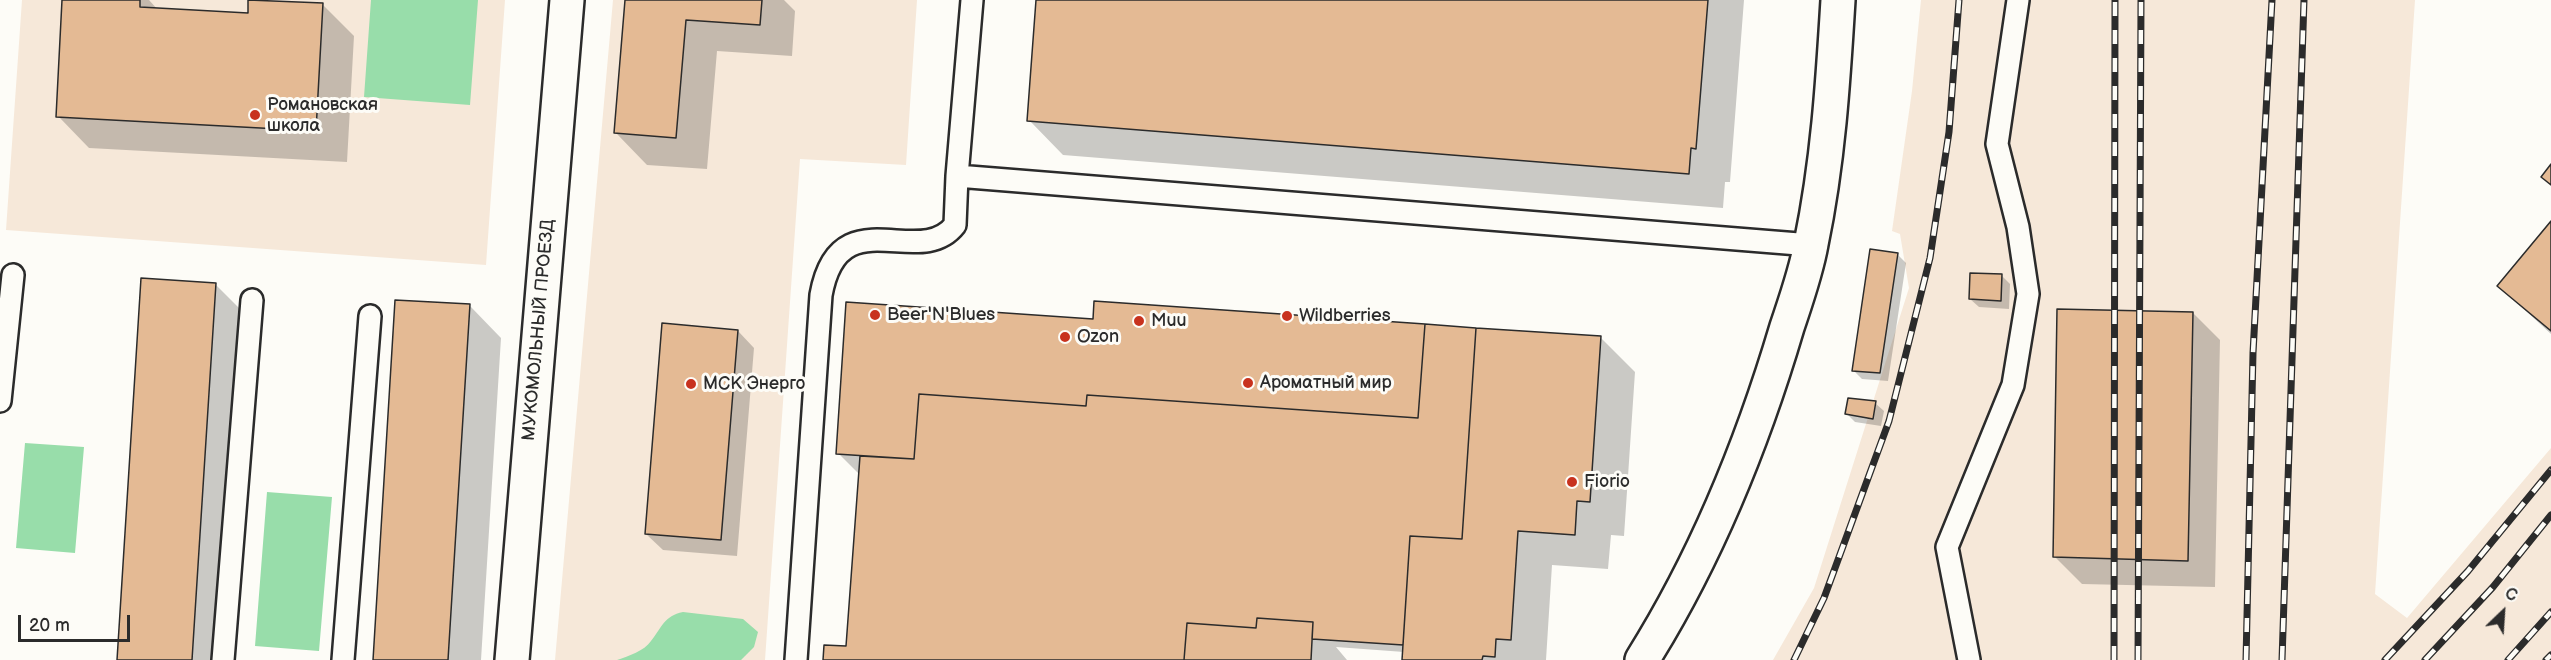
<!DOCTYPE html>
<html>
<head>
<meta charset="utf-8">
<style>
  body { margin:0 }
  #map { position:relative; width:2551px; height:660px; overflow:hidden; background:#fdfcf7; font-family:"Balsamiq Sans",sans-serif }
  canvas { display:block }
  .north { position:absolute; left:2473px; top:582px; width:60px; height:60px; -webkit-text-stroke:4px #fdfcf7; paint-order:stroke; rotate:25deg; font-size:16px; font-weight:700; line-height:24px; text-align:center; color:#2b2b2b }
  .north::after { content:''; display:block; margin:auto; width:21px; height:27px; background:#2b2b2b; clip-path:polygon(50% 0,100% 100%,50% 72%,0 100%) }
  .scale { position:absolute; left:18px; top:615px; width:112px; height:27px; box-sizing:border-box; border:3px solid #2b2b2b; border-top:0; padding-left:8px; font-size:18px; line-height:21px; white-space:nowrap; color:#2b2b2b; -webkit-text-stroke:4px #fdfcf7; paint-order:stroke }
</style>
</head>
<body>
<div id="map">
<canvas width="2551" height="660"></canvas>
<div class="north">С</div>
<div class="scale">20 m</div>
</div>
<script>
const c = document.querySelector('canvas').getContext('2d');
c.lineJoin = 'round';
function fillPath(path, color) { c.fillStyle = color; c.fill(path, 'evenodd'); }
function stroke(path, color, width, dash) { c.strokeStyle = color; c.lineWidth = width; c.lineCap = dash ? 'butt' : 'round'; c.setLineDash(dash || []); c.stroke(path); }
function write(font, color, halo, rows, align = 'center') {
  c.font = font + ' "Balsamiq Sans",sans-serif'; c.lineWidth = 6; c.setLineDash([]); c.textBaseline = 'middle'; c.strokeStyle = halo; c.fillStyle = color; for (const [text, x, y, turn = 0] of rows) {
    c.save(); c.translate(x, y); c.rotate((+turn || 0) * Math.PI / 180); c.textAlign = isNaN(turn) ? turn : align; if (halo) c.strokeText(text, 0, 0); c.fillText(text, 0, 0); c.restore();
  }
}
fillPath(new Path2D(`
  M22,0H505L486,265L6,230Z
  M613,0H917L906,165L800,159L765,660H555Z
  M1921,0H2415L2375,594L2407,618L2551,448V660H1773L1814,588L1909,288L1900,234L1892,231L1912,91Z`), '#f6e8d9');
fillPath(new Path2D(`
  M371,0H478L470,105L364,97Z
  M25,443L84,447L75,553L16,548Z
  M267,492L332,497L319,651L255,646Z
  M683,612L743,619L758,632L754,647L741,660H617C629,656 644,651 651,641C662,627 664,616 683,612Z`), '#98ddaa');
fillPath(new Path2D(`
  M64,0H149L158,10L249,14L322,4L354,36L347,162L89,148L58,116Z
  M626,0H784L795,11L792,56L717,51L707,169L647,165L616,133Z
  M1038,0H1744L1730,182H1725L1723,208L1063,155L1029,120Z
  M2551,223V334L2499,286Z
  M1898,255L1906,263L1888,381L1862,379L1853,370Z
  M2002,276L2010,284L2009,309L1979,307L1970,299Z
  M215,284L247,316L225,660H119Z
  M470,306L501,338L481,660H374Z
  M2193,313L2220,340L2215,587L2082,584L2055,557Z
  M1094,321L1601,338L1635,372L1624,536L1611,535L1608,569L1552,565L1546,660H1403L1404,652L1336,647L1347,660H824L848,648L860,475L838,453Z
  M738,331L754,348L737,556L663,550L646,534Z
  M1875,403L1884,411L1881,426L1855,422L1847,414Z`), '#0003');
const building = new Path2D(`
  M62,0H140V7L248,13V0L323,3L316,131L56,117Z
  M625,0H762L760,25L686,20L676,138L614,133Z
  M1036,0H1708L1696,149L1691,148L1689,174L1027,121Z
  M2551,164V185L2541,177Z
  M2551,221V331L2497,286Z
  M1870,249L1898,253L1880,373L1852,371Z
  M1970,273L2002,274L2001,301L1969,299Z
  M141,278L216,283L192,660H117Z
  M395,300L470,304L448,660H373Z
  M1094,301L1425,324L1418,418L1087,395L1086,406L919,394L914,459L836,454L846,302L1093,319Z
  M2057,309L2193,312L2188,561L2053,557Z
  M662,323L738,330L721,540L645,534Z
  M1425,324L1476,328L1462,539L1410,536L1403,645L1312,639L1313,622L1257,618L1256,628L1187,623L1184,660H823L824,645L846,646L860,456L914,459L919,394L1086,406L1087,395L1418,418Z
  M1476,328L1601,336L1590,502L1577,501L1575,535L1518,531L1511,640L1496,639L1495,657L1483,656L1482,660H1402L1410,536L1462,539Z
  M1848,398L1876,401L1873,419L1845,414Z
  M1257,618L1313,622L1311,660H1184L1187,623L1256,628Z`);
fillPath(building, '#e4ba94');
stroke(building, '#2b2b2b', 1.5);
const lane = new Path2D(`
  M957,176L972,0
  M0,401L13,275
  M223,660L252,300
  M343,660L370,316
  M796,660L821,295C839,196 919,271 955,225L957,176L1811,245
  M1969,660L1947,547L2013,385L2028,294L2018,227L1997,144L2018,0`);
const street = new Path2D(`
  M512,660L567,0`);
const secondary = new Path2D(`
  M1642,660C1706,558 1753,442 1787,327C1796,300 1806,272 1811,244C1828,162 1833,83 1838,0`);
stroke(lane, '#2b2b2b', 26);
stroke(street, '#2b2b2b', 38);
stroke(secondary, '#2b2b2b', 38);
stroke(lane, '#fdfcf7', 21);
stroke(street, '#fdfcf7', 33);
stroke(secondary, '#fdfcf7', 33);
const rail = new Path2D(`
  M1794,660L1824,598L1889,421L1930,258L1949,132L1959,0
  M2114,660L2115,0
  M2138,660L2141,0
  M2246,660L2253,353L2272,0
  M2282,660L2304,0
  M2385,660L2468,571L2551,470
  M2425,660L2493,587L2551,515
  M2508,660L2551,612
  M2546,660L2551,655`);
stroke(rail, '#2b2b2b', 7);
stroke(rail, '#fdfcf7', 4.5, [14]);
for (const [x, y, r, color] of [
  [255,115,6,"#c8321e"],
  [875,315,6,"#c8321e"],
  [1287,316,6,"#c8321e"],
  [1139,321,6,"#c8321e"],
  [1065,337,6,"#c8321e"],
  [1248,383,6,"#c8321e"],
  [691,384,6,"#c8321e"],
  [1572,482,6,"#c8321e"]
]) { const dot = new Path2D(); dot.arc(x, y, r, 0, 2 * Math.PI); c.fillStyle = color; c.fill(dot); stroke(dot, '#fdfcf7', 2); }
write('18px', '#2b2b2b', '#fdfcf7', [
  ["Романовская",267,105],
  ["школа",267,126],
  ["Beer'N'Blues",887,315],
  ["Wildberries",1299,316],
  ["Muu",1151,321],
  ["Ozon",1077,337],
  ["Ароматный мир",1260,383],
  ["МСК Энерго",703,384],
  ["Fiorio",1584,482]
], 'left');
write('18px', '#2b2b2b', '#fdfcf7', [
  ["МУКОМОЛЬНЫЙ ПРОЕЗД",539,330,-85]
]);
</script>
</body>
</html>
